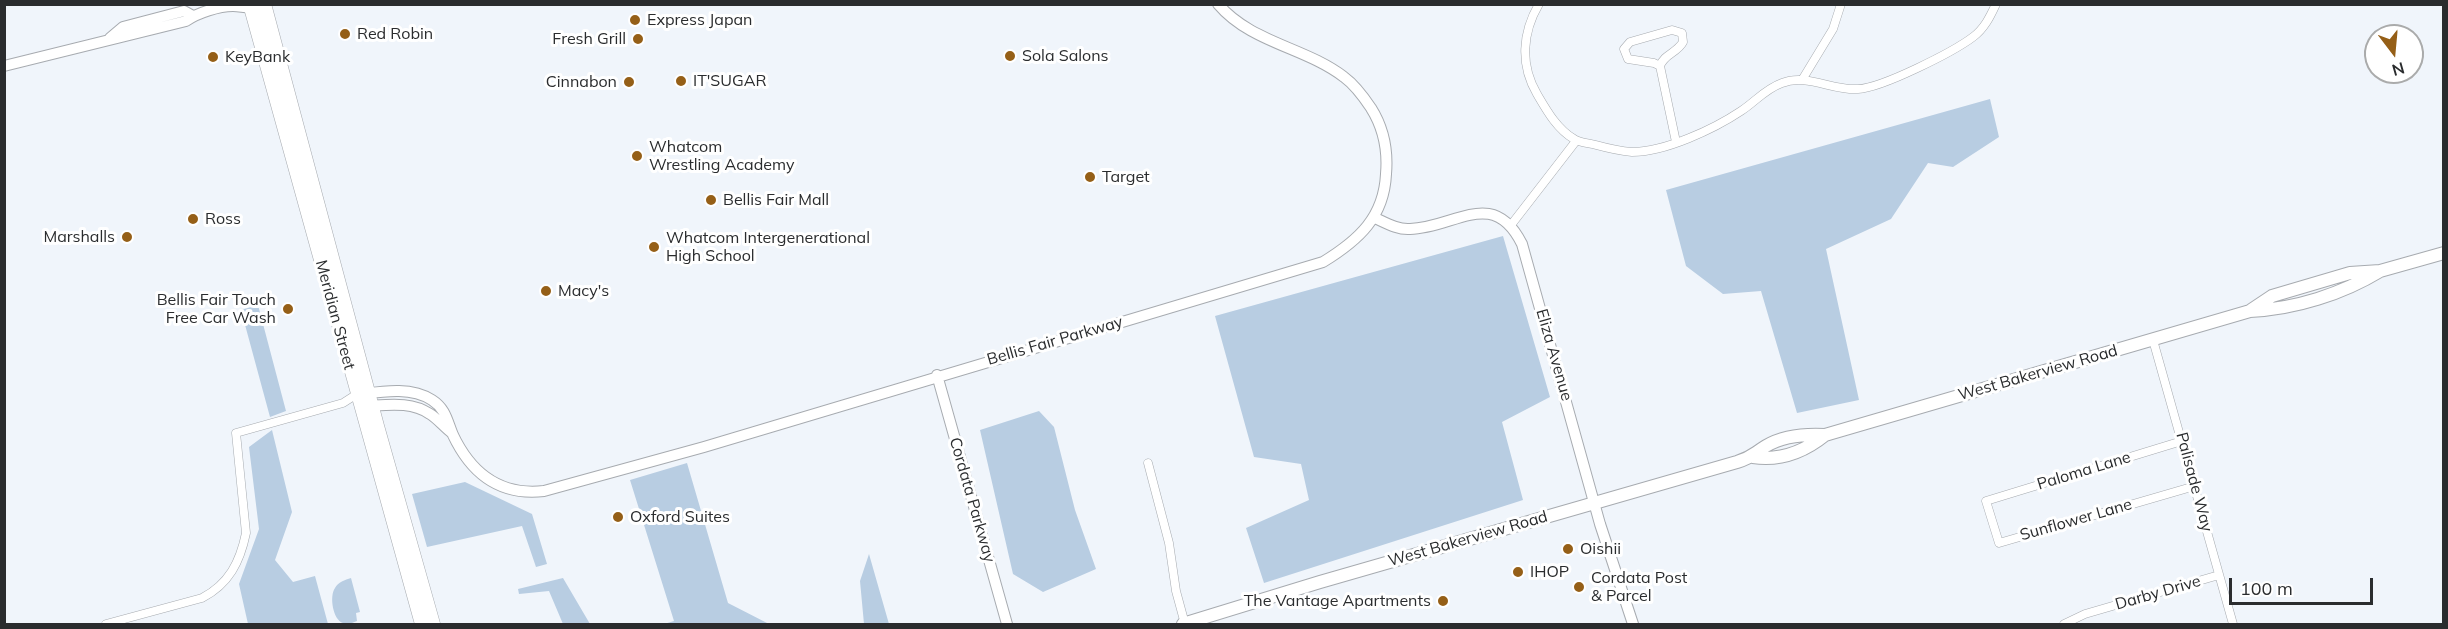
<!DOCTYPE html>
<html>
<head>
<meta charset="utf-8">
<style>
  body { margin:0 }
  #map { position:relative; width:2448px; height:629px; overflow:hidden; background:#f0f5fb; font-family:Mulish,sans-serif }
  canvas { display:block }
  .frame { position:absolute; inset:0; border:6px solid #2a2c2e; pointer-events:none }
  .north { position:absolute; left:2364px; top:24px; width:60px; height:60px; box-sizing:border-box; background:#fff; border:2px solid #aaabab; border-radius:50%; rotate:164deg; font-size:16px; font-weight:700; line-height:24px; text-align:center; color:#2a2c2e }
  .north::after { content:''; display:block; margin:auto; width:21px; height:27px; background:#955f17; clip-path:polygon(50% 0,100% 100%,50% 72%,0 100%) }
  .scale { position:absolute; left:2229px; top:578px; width:144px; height:27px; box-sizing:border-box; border:3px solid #2a2c2e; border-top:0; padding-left:8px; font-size:18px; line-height:21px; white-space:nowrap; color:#2a2c2e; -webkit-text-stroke:4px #fff; paint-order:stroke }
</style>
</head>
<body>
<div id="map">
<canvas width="2448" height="629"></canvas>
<div class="frame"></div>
<div class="north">N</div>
<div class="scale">100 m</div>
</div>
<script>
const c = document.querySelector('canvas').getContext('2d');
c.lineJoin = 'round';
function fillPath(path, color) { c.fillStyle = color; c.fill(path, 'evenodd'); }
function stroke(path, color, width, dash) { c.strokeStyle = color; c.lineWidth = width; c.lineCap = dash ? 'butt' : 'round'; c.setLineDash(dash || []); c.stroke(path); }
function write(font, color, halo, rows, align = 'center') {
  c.font = font + ' Mulish,sans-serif'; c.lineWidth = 6; c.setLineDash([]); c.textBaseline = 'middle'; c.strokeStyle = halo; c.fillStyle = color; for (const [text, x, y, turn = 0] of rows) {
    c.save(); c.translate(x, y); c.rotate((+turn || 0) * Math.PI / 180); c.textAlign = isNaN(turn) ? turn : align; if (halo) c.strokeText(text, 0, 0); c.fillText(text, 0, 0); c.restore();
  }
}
fillPath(new Path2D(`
  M1990,99L1999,137L1953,167L1928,163L1891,219L1826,249L1859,400L1797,413L1761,291L1723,294L1686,266L1666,190Z
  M1503,236L1550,397L1502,422L1523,500L1264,583L1246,528L1309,500L1301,464L1254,457L1215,316Z
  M258,305L286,411L270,417L241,310Z
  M1039,411L1054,427L1075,510L1096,569L1043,592L1013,574L980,430Z
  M272,430L292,512L275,560L293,582L315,576L328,624H248L239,584L259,529L249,447Z
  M687,463L728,603L769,624H664L674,621L630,480Z
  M465,482L532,514L547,564L536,567L522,526L427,547L412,494Z
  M869,554L889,624H864L860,581Z
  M351,578L360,612L356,613L357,621C352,623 348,625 343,623C333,620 329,596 335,588C338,582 345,580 351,578Z
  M563,578L590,624H563L549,591L519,594L518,589Z`), '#b8cde2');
const street = new Path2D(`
  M1539,4C1522,33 1520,65 1537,94C1547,111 1557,129 1574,139C1580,143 1589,143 1596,145C1607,148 1620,151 1632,152C1665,152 1714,129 1741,111C1755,102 1765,89 1782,83C1806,73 1833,91 1858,89C1882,88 1953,52 1973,37C1984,29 1990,17 1996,4
  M1672,30L1682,33L1683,42C1677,53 1664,54 1660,66L1654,63L1628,59L1624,49L1630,42Z
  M1660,66L1676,142
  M1802,80L1833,29L1841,4
  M1511,225L1576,141
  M2153,340L2233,624
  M2182,441L1986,501L1999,543L2195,486
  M1148,463L1169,543L1176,591L1185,624
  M106,624L202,598C229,584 240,562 246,533L236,433L343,403L357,394
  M2064,624L2085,614L2219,575`);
const secondary = new Path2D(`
  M110,38L123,27L184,11L193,16
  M4,66L186,21C197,13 219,6 233,6C242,6 249,9 258,6
  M1375,218C1386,223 1398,230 1410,229C1455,228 1493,186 1522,244L1600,524L1633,624
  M937,375L1007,624
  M363,394C385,391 412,387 432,400C446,409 447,421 453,435C471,473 500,496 544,491L704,447L1323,262C1359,240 1384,217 1386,174C1388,151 1383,127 1371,108C1363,96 1355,85 1344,77C1305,47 1251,43 1218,4
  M365,406C388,405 411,401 430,414C438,419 444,427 452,433`);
const primary = new Path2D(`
  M2251,310L2272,296L2350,273L2380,271L2444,253
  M1753,457C1780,461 1804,452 1825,435
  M1183,624L1320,582L1737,462C1753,457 1753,454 1766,446C1783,436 1806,434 1825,435L2250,311C2295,309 2342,294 2380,271`);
const highway = new Path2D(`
  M250,4L422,624
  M264,4L377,426L433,624`);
stroke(street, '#a7abb0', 9);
stroke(secondary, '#a7abb0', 12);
stroke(primary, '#a7abb0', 14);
stroke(highway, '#a7abb0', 15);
stroke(street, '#fff', 8);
stroke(secondary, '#fff', 10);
stroke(primary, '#fff', 12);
stroke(highway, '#fff', 14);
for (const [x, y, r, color] of [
  [635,20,6,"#955f17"],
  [345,34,6,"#955f17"],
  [638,39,6,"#955f17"],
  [1010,56,6,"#955f17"],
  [213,57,6,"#955f17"],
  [681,81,6,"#955f17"],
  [629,82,6,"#955f17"],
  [637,156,6,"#955f17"],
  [1090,177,6,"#955f17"],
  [711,200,6,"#955f17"],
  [193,219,6,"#955f17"],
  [127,237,6,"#955f17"],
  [654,247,6,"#955f17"],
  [546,291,6,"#955f17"],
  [288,309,6,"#955f17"],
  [618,517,6,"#955f17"],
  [1568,549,6,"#955f17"],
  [1518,572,6,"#955f17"],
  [1579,587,6,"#955f17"],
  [1443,601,6,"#955f17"]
]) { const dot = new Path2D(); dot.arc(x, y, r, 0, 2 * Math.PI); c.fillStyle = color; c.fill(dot); stroke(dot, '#fff', 2); }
write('16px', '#2a2c2e', '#fff', [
  ["Express Japan",647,20],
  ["Red Robin",357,34],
  ["Fresh Grill",626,39,"right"],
  ["Sola Salons",1022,56],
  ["KeyBank",225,57],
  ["IT'SUGAR",693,81],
  ["Cinnabon",617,82,"right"],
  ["Whatcom",649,147],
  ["Wrestling Academy",649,165],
  ["Target",1102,177],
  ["Bellis Fair Mall",723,200],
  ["Ross",205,219],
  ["Marshalls",115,237,"right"],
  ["Whatcom Intergenerational",666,238],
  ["High School",666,256],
  ["Macy's",558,291],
  ["Bellis Fair Touch",276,300,"right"],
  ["Free Car Wash",276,318,"right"],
  ["Oxford Suites",630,517],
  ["Oishii",1580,549],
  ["IHOP",1530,572],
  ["Cordata Post",1591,578],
  ["& Parcel",1591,596],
  ["The Vantage Apartments",1431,601,"right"]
], 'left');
write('16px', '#2a2c2e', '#fff', [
  ["Meridian Street",335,315,75],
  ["Bellis Fair Parkway",1055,341,-16],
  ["Eliza Avenue",1554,355,74],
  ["West Bakerview Road",2038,373,-16],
  ["Paloma Lane",2084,471,-17],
  ["Palisade Way",2194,482,75],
  ["Cordata Parkway",972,500,74],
  ["Sunflower Lane",2076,520,-16],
  ["West Bakerview Road",1468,539,-16],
  ["Darby Drive",2158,593,-16]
]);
</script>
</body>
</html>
